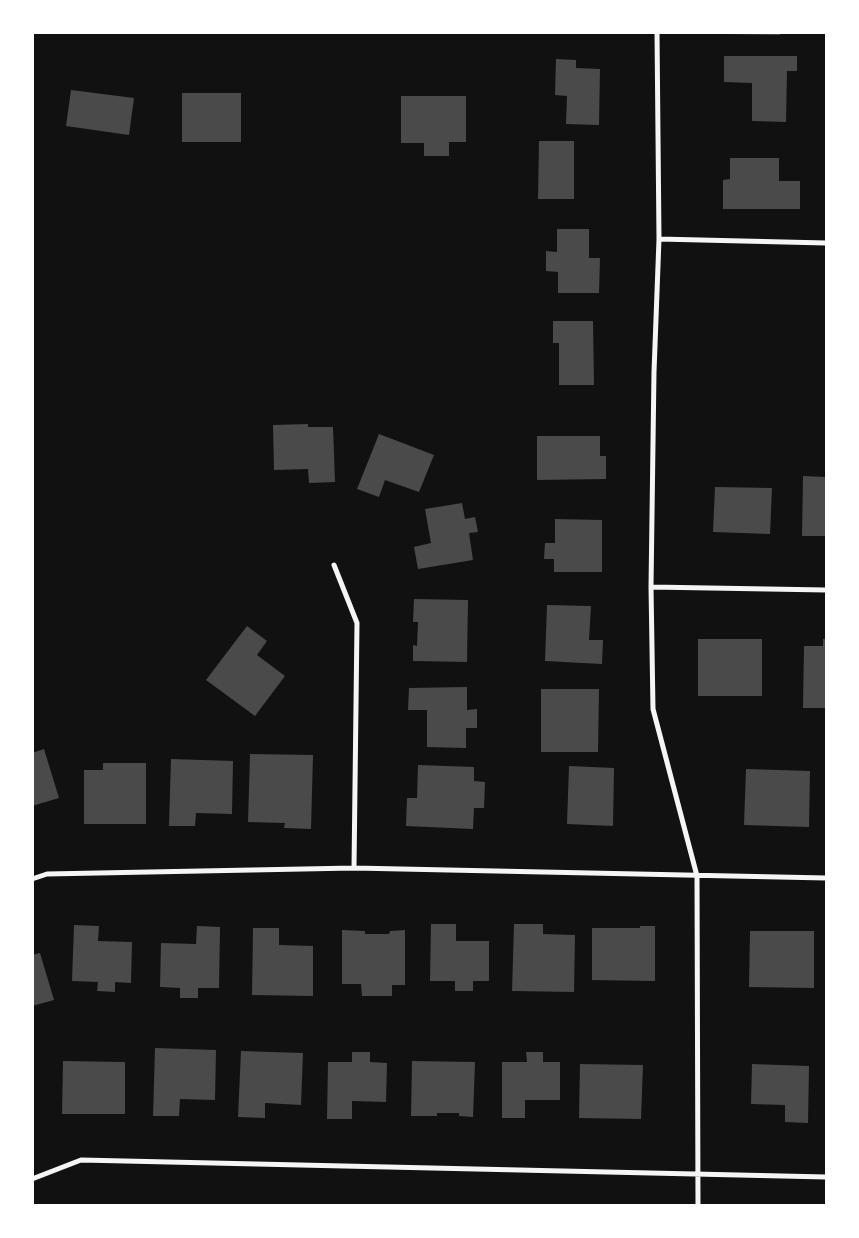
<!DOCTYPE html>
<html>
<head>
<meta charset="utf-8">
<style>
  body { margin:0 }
  #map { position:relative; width:859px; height:1238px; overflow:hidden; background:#111; font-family:Lato,sans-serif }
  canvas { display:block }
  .frame { position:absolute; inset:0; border:34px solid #fff; pointer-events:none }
</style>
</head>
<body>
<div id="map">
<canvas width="859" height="1238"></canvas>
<div class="frame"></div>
</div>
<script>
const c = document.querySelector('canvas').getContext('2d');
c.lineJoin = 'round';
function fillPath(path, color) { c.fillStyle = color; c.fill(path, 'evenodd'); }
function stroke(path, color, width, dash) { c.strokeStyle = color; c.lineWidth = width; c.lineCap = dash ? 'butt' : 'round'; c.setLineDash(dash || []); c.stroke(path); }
fillPath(new Path2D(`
  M726,32H780V35L726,34Z
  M724,56H797V71H787L786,122L752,121V83L724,82Z
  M556,59L576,60V68L600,69L599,125L566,124L567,96L555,95Z
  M71,90L134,98L129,135L66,126Z
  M182,93H241V142H182Z
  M401,96H466V142H449V156H424V143H401Z
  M539,141H574V199H538Z
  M730,158H779V181H800V209H723V180L730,179Z
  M557,229H589V258H600L599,293H558V272L546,271V251L557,252Z
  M553,321H593L594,385H559V343H553Z
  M308,424V427H333L335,482L309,483L308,469L274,470L273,425Z
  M379,434L434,455L419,492L385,480L379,497L357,489Z
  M537,436H600V456H606V479L537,480Z
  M803,476L826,477V536H802Z
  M715,487L772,488L770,534L713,532Z
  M462,503L465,519L475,517L478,532L469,533L473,560L418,569L414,547L431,543L425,509Z
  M555,519L602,520V572H554V559H544L545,543H555Z
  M414,599L468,600L467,662L413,661V645L417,646L418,622H413Z
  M547,605L591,606L589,640H603L602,664L545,661Z
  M247,626L267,641L257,655L285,676L255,716L206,680Z
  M698,639H762V696H698Z
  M823,639H826V708H803L804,646H823Z
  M467,687V710L477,709V728H466V748L427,747V710H408L409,688Z
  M541,689H599L598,752H541Z
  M44,749L59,798L32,806V753Z
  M250,754L313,755L311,829L284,828L285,823L248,822Z
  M171,759L233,761L232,814L196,813L195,826H169Z
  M103,763H146V824H84V770H103Z
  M418,765L474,767V781L485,782L484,808H474L473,829L406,826L407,798H417Z
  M569,766L614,768L613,826L567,824Z
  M746,769L810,771L809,827L744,825Z
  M431,924H456V941H489V981H473V991H455V981H430Z
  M514,924H543V934L575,935L574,992L512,991Z
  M74,925L99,926L98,941L132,942L131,983L115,982V992L97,991L98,982L72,981Z
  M197,926L220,927L219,988H198V998H180V988L160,987L161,943L196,944Z
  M640,926H655V981L592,980V928H640Z
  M253,928H279V945L313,946V996L252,995Z
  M342,930L365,931V934H389L390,931L405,930V985H392V996H362L361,984H342Z
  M750,931H814V988L749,987Z
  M40,953L54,1000L32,1006V955Z
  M155,1048L216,1050L215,1100L180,1099L179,1116H153Z
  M241,1051L303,1053L301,1105L265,1103V1118L238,1117Z
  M352,1052H370V1062L387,1063L386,1102L352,1101V1119H327L328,1062H352Z
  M526,1052H543V1062H560V1100H525V1118H502V1062H527Z
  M63,1061L125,1062V1114H62Z
  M412,1061L475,1062L473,1117L459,1116V1113H437V1116H411Z
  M580,1064L643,1065L641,1119L579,1118Z
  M752,1064L809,1066L808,1123L785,1122V1105L751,1104Z`), '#4a4a4a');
stroke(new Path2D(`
  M657,32L659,239L654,372L651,587L653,709L697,876L698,1206
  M659,239L826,243
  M334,565L357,623L354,868
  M651,587L826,590
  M32,879L47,874L354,868L826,878
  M32,1179L81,1160L826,1177`), '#f5f5f5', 5);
</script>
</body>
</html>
